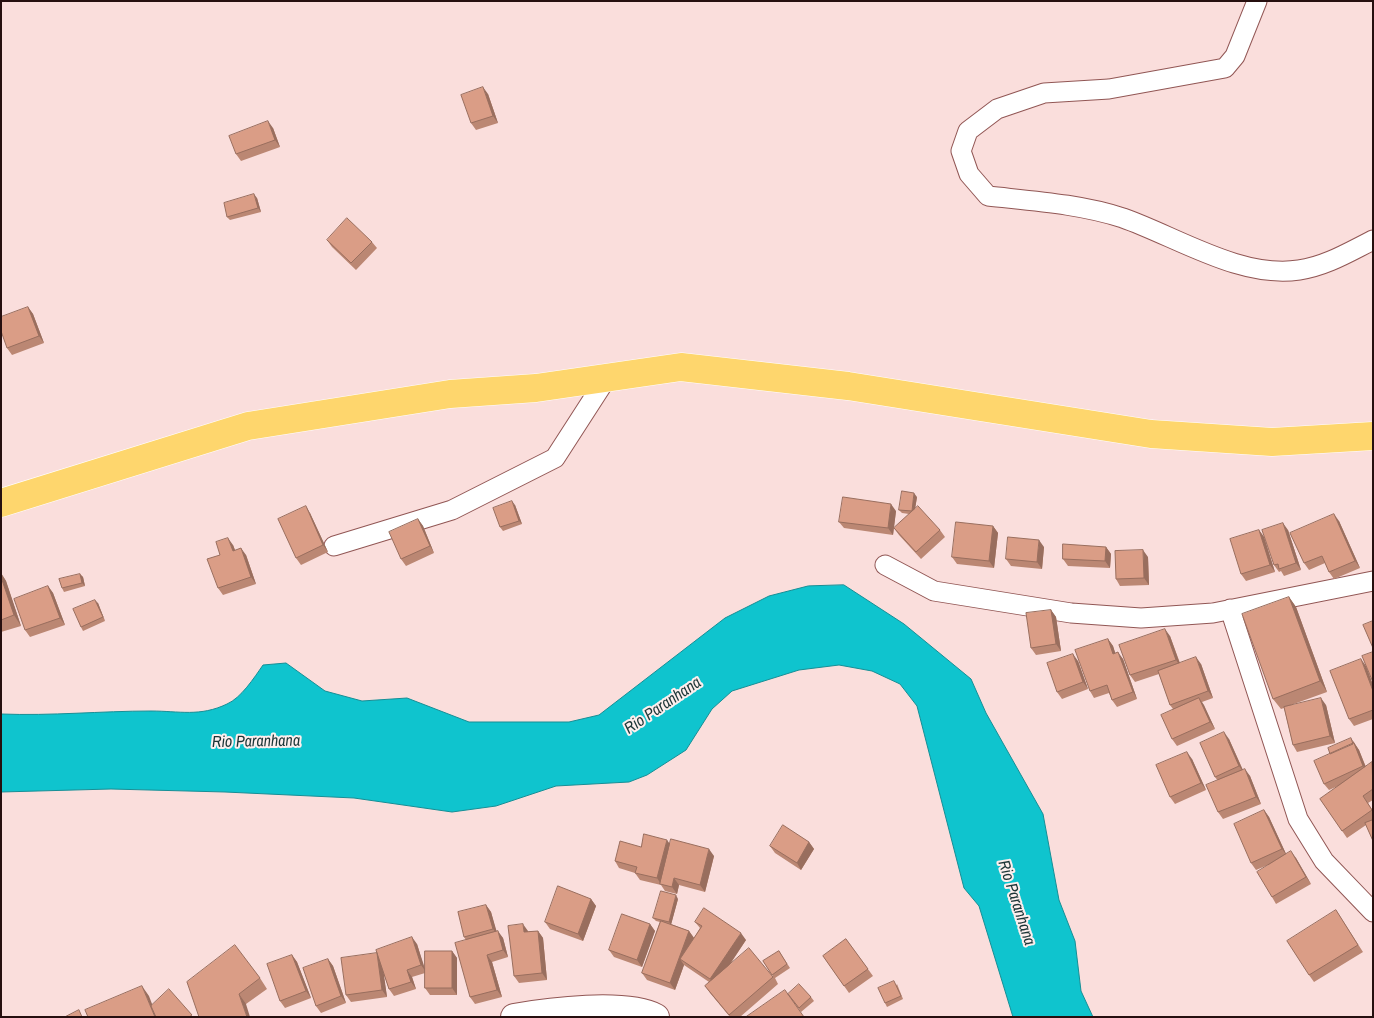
<!DOCTYPE html>
<html>
<head>
<meta charset="utf-8">
<style>
  body { margin:0 }
  #map { position:relative; width:1374px; height:1018px; overflow:hidden; background:#fadedc; font-family:"Archivo Narrow",sans-serif }
  canvas { display:block }
  .frame { position:absolute; inset:0; border:2px solid #260f0f; pointer-events:none }
</style>
</head>
<body>
<div id="map">
<canvas width="1374" height="1018"></canvas>
<div class="frame"></div>
</div>
<script>
const c = document.querySelector('canvas').getContext('2d');
c.lineJoin = 'round';
function fillPath(path, color) { c.fillStyle = color; c.fill(path, 'evenodd'); }
function stroke(path, color, width, dash) { c.strokeStyle = color; c.lineWidth = width; c.lineCap = dash ? 'butt' : 'round'; c.setLineDash(dash || []); c.stroke(path); }
function write(font, color, halo, rows, align = 'center') {
  c.font = font + ' "Archivo Narrow",sans-serif'; c.lineWidth = 4; c.setLineDash([]); c.textBaseline = 'middle'; c.strokeStyle = halo; c.fillStyle = color; for (const [text, x, y, turn = 0] of rows) {
    c.save(); c.translate(x, y); c.rotate((+turn || 0) * Math.PI / 180); c.textAlign = isNaN(turn) ? turn : align; if (halo) c.strokeText(text, 0, 0); c.fillText(text, 0, 0); c.restore();
  }
}
const water = new Path2D(`
  M844,585L904,624L971,679L986,713L1043,814L1059,900L1075,941L1081,991L1093,1017H1013L979,906L964,888L917,706L900,684L872,671L839,665L799,670L732,691L712,709L686,750L647,775L629,782L556,786L496,806L452,812L354,798L225,792L111,789L1,792V714C51,716 101,711 151,711C179,711 200,717 227,704C241,698 254,678 263,665L286,663L325,691L362,701L407,698L469,722H569L599,715L725,618L769,596L808,586Z`);
fillPath(water, '#0fc4ce');
stroke(water, '#168e95', 1);
const street = new Path2D(`
  M1257,1L1235,56L1225,68L1109,89L1044,93L997,109L968,131L961,151L969,174L988,196C1033,201 1080,204 1123,218C1177,237 1241,279 1299,270C1326,266 1349,252 1373,240
  M334,546L452,510L555,458L606,379
  M885,565L934,591L1071,613L1141,618L1213,613L1373,581
  M1230,609L1298,819L1324,861L1373,912`);
const secondary = new Path2D(`
  M514,1017C548,1011 626,1001 656,1017`);
const primary = new Path2D(`
  M1,503L248,426L450,394L536,388L681,367L848,386L1151,434L1272,442L1373,436`);
stroke(street, '#915654', 21);
stroke(secondary, '#915654', 28);
stroke(primary, '#fff', 29);
stroke(street, '#fff', 19);
stroke(secondary, '#fff', 26);
stroke(primary, '#fed66d', 28);
fillPath(new Path2D(`
  M488,94L498,123L476,130L471,123Z
  M273,128L280,147L241,161L236,154Z
  M257,198L261,212L230,220L227,217Z
  M327,240L372,242L377,248L356,270L332,247Z
  M28,307L33,314L44,343L12,355L7,348Z
  M917,497L915,509L940,530L945,537L921,559L899,535L894,528L909,514L902,513L899,510Z
  M515,505L522,524L503,531L500,527Z
  M896,511L893,535L844,528L839,522Z
  M310,513L328,552L301,565L296,558Z
  M418,519L423,526L434,553L406,566L401,559Z
  M1339,521L1360,568L1334,579L1329,572L1325,563L1309,570L1304,563Z
  M993,526L998,533L994,568L957,564L952,557Z
  M1259,530L1264,537L1275,572L1246,581L1241,574Z
  M1288,530L1301,570L1284,576L1281,571L1279,572L1274,565Z
  M233,545L235,550L246,555L256,584L223,595L218,588L220,555Z
  M1044,547L1042,569L1011,566L1006,559Z
  M1106,547L1111,554L1110,568L1068,566L1063,559Z
  M1148,557L1149,585L1120,586L1116,579Z
  M1,573L6,581L21,626L1,632Z
  M80,574L83,577L85,586L64,592L62,588Z
  M48,586L53,593L65,625L30,637L25,630Z
  M1289,597L1296,607L1327,692L1291,705H1326L1335,743L1297,752L1293,745L1284,708L1281,709L1273,699Z
  M98,603L105,621L83,631L81,627Z
  M1051,610L1056,617L1061,651L1036,655L1031,648Z
  M1170,636L1180,663L1201,664L1213,698L1202,702L1215,729L1177,746L1172,739L1173,709L1170,705L1159,674L1135,682L1130,675Z
  M1108,639L1113,646L1115,653L1123,659L1137,699L1117,707L1112,700L1109,693L1094,698L1090,691Z
  M1078,661L1088,689L1062,699L1057,692Z
  M1366,666L1373,685V719L1354,726L1349,719Z
  M1229,739L1243,770L1250,776L1261,804L1223,819L1218,812V781L1215,777Z
  M1353,741L1359,750L1366,767L1373,763V800L1368,803L1373,811V841L1366,825L1347,838L1320,799L1338,786L1329,790L1324,784Z
  M1192,759L1206,790L1175,804L1170,797Z
  M1264,810L1269,817L1286,854L1296,858L1311,884L1276,904L1272,897L1268,865L1256,870L1251,863Z
  M809,842L814,849L801,870L775,853L770,846Z
  M670,844L714,856L705,892L679,885L677,894L665,891L661,885L640,880L635,873L619,868L615,861L641,847Z
  M591,899L596,906L583,941L550,929L545,922Z
  M678,899L671,924L689,931L694,938L700,928L695,922L746,940L729,966L773,976L763,961L779,951L790,968L775,978L778,984L740,1017H730L710,993L705,986L709,982L684,965L675,990L647,980L642,973L660,922L656,921L653,918Z
  M486,905L491,912L496,931L503,938L508,957L492,962L502,997L475,1004L470,997L466,940L464,937Z
  M1336,910L1363,952L1314,982L1309,975Z
  M650,924L655,931L642,967L614,957L609,950Z
  M528,931V932L538,931L543,938L547,980L519,983L514,976Z
  M846,939L873,976L849,993L823,956Z
  M417,944L425,971L452,951L457,958V995H430L425,988V973L412,977L416,989L394,996L389,989L383,972L387,997L351,1002L346,995L377,953Z
  M292,955L297,962L311,998L285,1008L280,1001Z
  M328,959L333,966L346,1003L321,1013L316,1006Z
  M260,978L267,989L246,1004L199,1017Z
  M897,984L903,999L887,1007L885,1003Z
  M788,994L811,997L814,1001L801,1012Z`), '#bb8773');
fillPath(new Path2D(`
  M483,87L488,94L498,123L493,116Z
  M268,121L273,128L280,147L275,140Z
  M254,194L257,198L261,212L258,208Z
  M28,307L33,314L44,343L39,336Z
  M914,493L917,497L914,515L912,511Z
  M512,501L515,505L522,524L519,521Z
  M891,504L896,511L893,535L888,528Z
  M306,506L310,513L328,552L323,545Z
  M1334,514L1339,521L1360,568L1355,561Z
  M418,519L423,526L434,553L430,546Z
  M1283,523L1288,530L1301,570L1296,563Z
  M993,526L998,533L994,568L989,561Z
  M1259,530L1264,537L1275,572L1270,565Z
  M228,538L233,545L238,558L233,551Z
  M1039,540L1044,547L1042,569L1037,562Z
  M1106,547L1111,554L1110,568L1105,561Z
  M241,548L246,555L256,584L251,577Z
  M1143,550L1148,557L1149,585L1144,578Z
  M1,573L6,581L21,626L14,615L1,577Z
  M80,574L83,577L85,586L82,583Z
  M48,586L53,593L65,625L60,618Z
  M1289,597L1296,607L1327,692L1320,681Z
  M95,600L98,603L105,621L103,617Z
  M1051,610L1056,617L1061,651L1056,644Z
  M1165,629L1170,636L1181,667L1176,660Z
  M1108,639L1113,646L1118,661L1113,654Z
  M1118,652L1123,659L1137,699L1133,692Z
  M1073,654L1078,661L1088,689L1083,682Z
  M1196,657L1201,664L1213,698L1208,691Z
  M1361,659L1366,666L1373,685V691Z
  M1199,698L1204,705L1215,729L1210,722Z
  M1321,698L1326,705L1335,743L1330,736Z
  M1224,732L1229,739L1244,773L1239,766Z
  M1351,738L1359,750L1368,773L1363,766Z
  M1187,752L1192,759L1206,790L1201,783Z
  M1245,769L1250,776L1261,804L1256,797Z
  M1264,810L1269,817L1287,856L1282,849Z
  M667,840L672,847L661,884L657,878Z
  M809,842L814,849L801,870L797,863Z
  M709,849L714,856L705,892L700,885Z
  M1291,851L1296,858L1311,884L1306,877Z
  M674,878L679,885L677,894L672,887Z
  M676,895L678,899L671,925L669,922Z
  M591,899L596,906L583,941L578,934Z
  M486,905L491,912L498,936L493,929Z
  M523,924L528,931V939L524,932Z
  M650,924L655,931L642,967L637,960Z
  M498,931L503,938L508,957L503,950Z
  M538,931L543,938L547,980L542,973Z
  M689,931L694,938L680,959L684,965L675,990L670,983Z
  M741,933L746,940L715,986L710,979Z
  M412,937L417,944L426,972L421,965Z
  M452,951L457,958V995L452,988Z
  M377,953L382,960L387,997L382,990Z
  M292,955L297,962L311,998L306,991Z
  M487,955L492,962L502,997L497,990Z
  M328,959L333,966L346,1003L341,996Z
  M407,970L412,977L416,989L411,982Z
  M142,986L149,996L157,1017H155Z
  M239,994L246,1004L250,1017H247Z`), '#996e5e');
const building = new Path2D(`
  M483,87L493,116L471,123L461,95Z
  M268,121L275,140L236,154L229,136Z
  M254,194L258,208L227,217L224,203Z
  M347,218L372,242L351,263L327,240Z
  M28,307L39,336L7,348L1,331V317Z
  M902,491L914,493L912,511L899,510Z
  M843,497L891,504L888,528L839,522Z
  M512,501L519,521L500,527L493,508Z
  M306,506L323,545L296,558L278,519Z
  M918,506L940,530L916,552L894,528Z
  M1334,514L1355,561L1329,572L1322,556L1304,563L1290,533Z
  M418,519L430,546L401,559L389,532Z
  M956,522L993,526L989,561L952,557Z
  M1283,523L1296,563L1279,569L1278,564L1274,565L1262,530Z
  M1259,530L1270,565L1241,574L1230,539Z
  M1008,537L1039,540L1037,562L1006,559Z
  M228,538L233,551L241,548L251,577L218,588L207,559L220,555L216,542Z
  M1063,544L1106,547L1105,561L1063,559Z
  M1143,550L1144,578L1116,579L1115,551Z
  M80,574L82,583L62,588L59,579Z
  M1,577L14,615L1,620Z
  M48,586L60,618L25,630L14,599Z
  M1289,597L1320,681L1273,699L1242,614Z
  M95,600L103,617L81,627L73,609Z
  M1051,610L1056,644L1031,648L1026,613Z
  M1373,621V648L1363,625Z
  M1165,629L1176,660L1130,675L1119,645Z
  M1108,639L1113,654L1118,652L1133,692L1112,700L1107,685L1090,691L1075,650Z
  M1373,652V680H1372L1362,656Z
  M1073,654L1083,682L1057,692L1047,663Z
  M1196,657L1208,691L1170,705L1158,671Z
  M1361,659L1373,691V710L1349,719L1330,671Z
  M1199,698L1210,722L1172,739L1161,715Z
  M1321,698L1330,736L1293,745L1284,707Z
  M1224,732L1239,766L1215,777L1200,743Z
  M1351,738L1353,744L1330,754L1328,748Z
  M1354,743L1363,766L1324,784L1314,761Z
  M1187,752L1201,783L1170,797L1156,765Z
  M1372,762L1373,789L1363,796L1372,810L1342,831L1320,799Z
  M1245,769L1256,797L1218,812L1206,785Z
  M1264,810L1282,849L1251,863L1234,824Z
  M1373,820V841L1365,823Z
  M783,825L809,842L797,863L770,846Z
  M644,834L667,840L657,878L635,873L637,867L615,861L620,841L641,847Z
  M671,839L709,849L700,885L674,878L672,887L660,884Z
  M1291,851L1306,877L1272,897L1257,872Z
  M558,886L591,899L578,934L545,922Z
  M661,891L676,895L669,922L653,918Z
  M486,905L493,929L464,937L458,912Z
  M704,908L741,933L710,979L680,959L702,926L695,922Z
  M1336,910L1358,945L1309,975L1287,941Z
  M622,914L650,924L637,960L609,950Z
  M661,921L689,931L670,983L642,973Z
  M523,924L524,932L538,931L542,973L514,976L508,926Z
  M498,931L503,950L487,955L497,990L470,997L455,943Z
  M412,937L421,965L407,970L411,982L389,989L376,950Z
  M846,939L868,969L844,986L823,956Z
  M235,945L260,978L239,994L247,1017H199L187,982Z
  M749,948L773,977L729,1015L705,986Z
  M425,951H452V988H425Z
  M779,951L787,964L772,975L763,961Z
  M377,953L382,990L346,995L341,958Z
  M292,955L306,991L280,1001L267,964Z
  M328,959L341,996L316,1006L303,968Z
  M894,981L901,996L885,1003L878,988Z
  M799,984L811,997L799,1008L788,994Z
  M142,986L155,1017H88L85,1010Z
  M169,989L192,1015L189,1017H156L155,1015L151,1006Z
  M785,990L804,1017H746Z
  M79,1010L82,1017H65Z`);
fillPath(building, '#da9d86');
stroke(building, '#996e5e', 1);
write('italic 16px', '#1c3537', '#fdefee', [
  ["Rio Paranhana",663,706,-34],
  ["Rio Paranhana",256,742,-1],
  ["Rio Paranhana",1016,903,72]
]);
</script>
</body>
</html>
